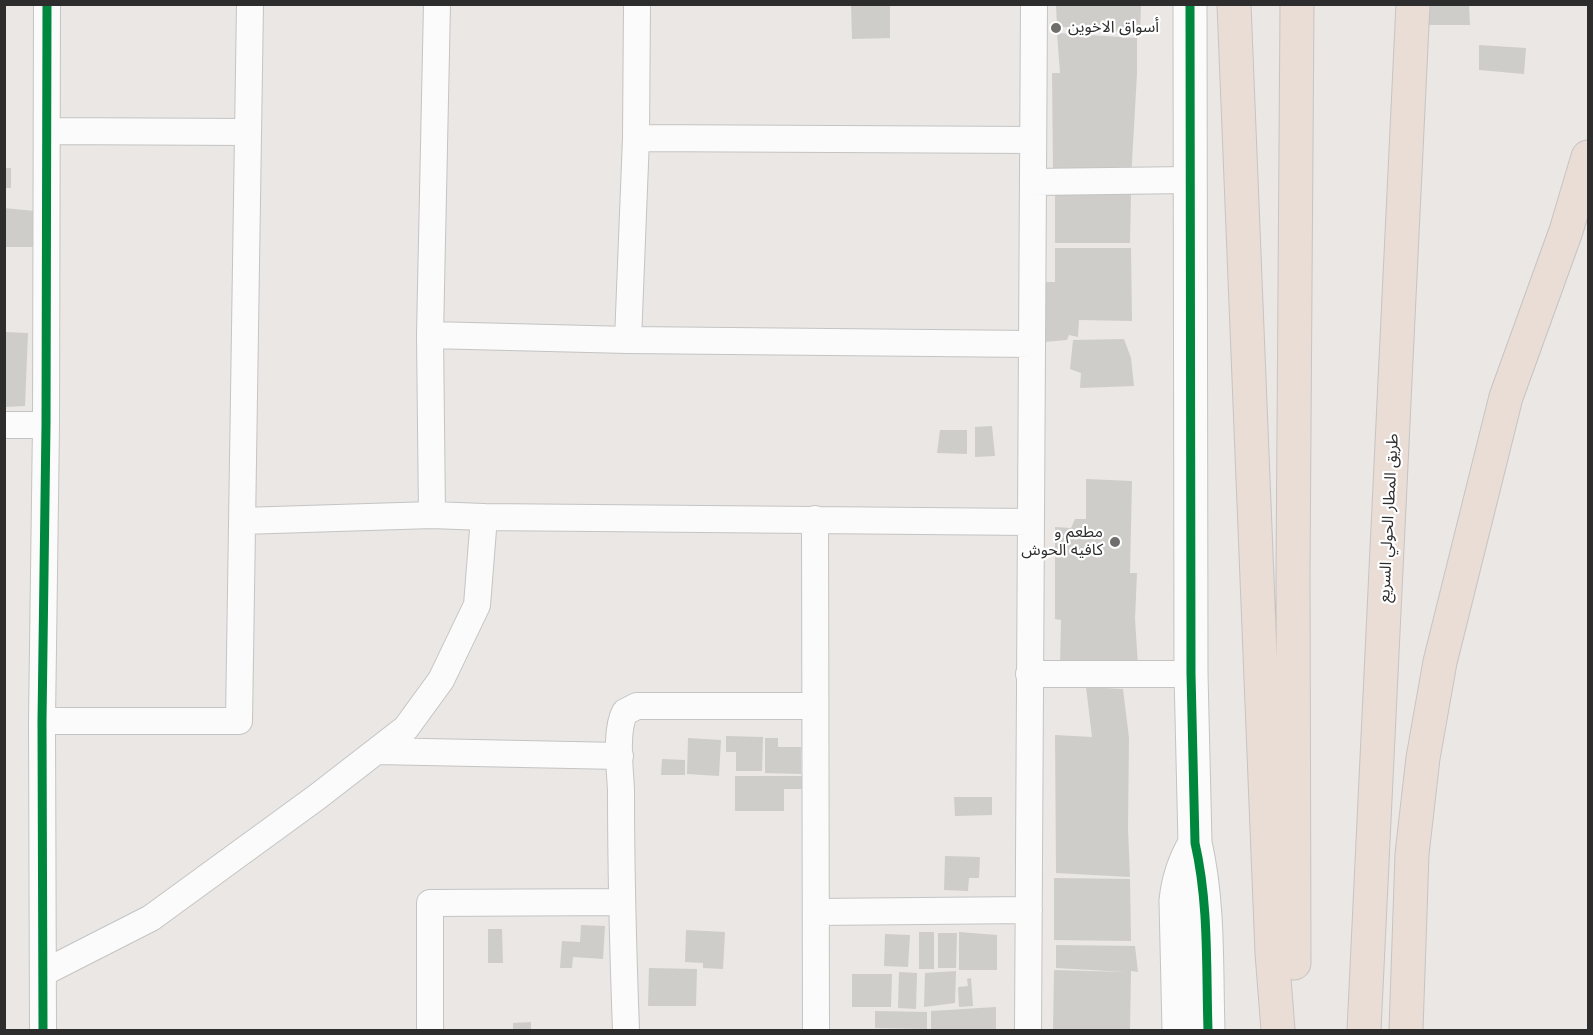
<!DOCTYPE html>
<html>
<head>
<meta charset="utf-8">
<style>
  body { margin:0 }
  #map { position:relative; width:1593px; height:1035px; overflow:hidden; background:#eae7e4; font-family:Arial,sans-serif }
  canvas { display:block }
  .frame { position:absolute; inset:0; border:6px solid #2d2d2d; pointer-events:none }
</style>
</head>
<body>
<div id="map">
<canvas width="1593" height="1035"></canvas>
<div class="frame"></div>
</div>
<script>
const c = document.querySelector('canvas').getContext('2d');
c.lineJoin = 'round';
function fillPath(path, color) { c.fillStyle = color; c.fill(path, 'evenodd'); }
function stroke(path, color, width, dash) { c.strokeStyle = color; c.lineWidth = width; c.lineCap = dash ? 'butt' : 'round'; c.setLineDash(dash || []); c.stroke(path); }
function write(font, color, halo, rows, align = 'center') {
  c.font = font + ' Arial,"Noto Sans Arabic",sans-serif'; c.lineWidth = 4.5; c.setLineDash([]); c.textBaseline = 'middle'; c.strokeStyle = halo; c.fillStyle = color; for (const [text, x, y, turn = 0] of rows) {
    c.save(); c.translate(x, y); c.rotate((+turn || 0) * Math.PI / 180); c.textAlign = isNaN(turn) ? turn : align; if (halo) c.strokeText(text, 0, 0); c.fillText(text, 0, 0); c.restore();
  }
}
fillPath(new Path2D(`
  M851,4H890V38L852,39Z
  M1056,4H1141L1140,35L1093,28L1057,27Z
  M1427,4H1469L1470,25H1426Z
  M1057,33L1137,38V74L1131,179L1053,174L1052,73H1060Z
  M1479,45L1526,48L1524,74L1479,70Z
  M4,168H11V188H4Z
  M1131,194L1130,243H1055V195Z
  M4,208L35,211V247H4Z
  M1055,248H1131L1132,321L1079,320L1078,337L1069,335L1067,340L1044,342V282H1055Z
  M5,332L28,333L25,406L5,407Z
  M1124,339L1131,358L1134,386L1080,388L1081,373L1070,369L1073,340Z
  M992,426L995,456L975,457V427Z
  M940,430H967V454L937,453Z
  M1086,479L1132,481L1130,573H1137L1135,619L1138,665L1060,668L1061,620L1055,619V527L1071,528L1075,519H1086Z
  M1086,687L1123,689L1129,738L1128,829L1130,877L1056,873L1055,735L1092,737Z
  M726,736L763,737L762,771H736V752H726Z
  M688,738L721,740L719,776L687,774Z
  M765,738H778V747H801V774L765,773Z
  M662,759L685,760V775H661Z
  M735,776H803V789H784V811H735Z
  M954,797H992V815L955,816Z
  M945,856L980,857L979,878H969L968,891L944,890Z
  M1054,878L1130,879L1131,941L1054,940Z
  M581,925L605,926L603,959L573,957L572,968H560L562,941L580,942Z
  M488,929H502L503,963H488Z
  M686,930L725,932L723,969L703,968V963L685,962Z
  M919,932H934V969H919Z
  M959,932L997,935V970H959Z
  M938,933H957L956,968H938Z
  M885,934L910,935L908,967L884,966Z
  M1056,945L1135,946L1138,972L1131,971L1130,1030H1053L1054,970L1126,972L1056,968Z
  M649,968L697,969L696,1006H648Z
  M956,971L955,1003L924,1007L925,973Z
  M899,972L917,973L916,1009L898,1008Z
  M852,974H892L891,1007H852Z
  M971,978L973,1006L959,1007L958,987L968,986L967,979Z
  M996,1007V1030H931V1011Z
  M875,1011L927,1012V1029L875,1028Z
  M531,1022V1030H513V1023Z`), '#cfcdca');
const street = new Path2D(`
  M47,131L248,132
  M636,138L1033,140
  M1033,182L1189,180
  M430,335L628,340L1032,344
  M628,340L636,138L637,4
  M4,425H46
  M432,515L430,335L437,4
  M815,519L816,1030
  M242,521L432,515L484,517L1031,522
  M1029,674H1191
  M42,721H239L250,4
  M377,751L620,756
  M816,912L1029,910
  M43,973L151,918L317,797L406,728L441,680L477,605L484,517
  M43,1030L42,721L46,425L47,4
  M430,1030V903L621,902
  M626,1030C623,950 621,870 621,790C620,769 615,730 625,712L637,706H815
  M1028,1030L1034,4`);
const secondary = new Path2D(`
  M1190,4L1191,674L1195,843C1209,904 1206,968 1208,1030
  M1179,1030L1176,901C1178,879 1184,862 1195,843`);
const highway = new Path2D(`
  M1234,4L1272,953L1278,1030
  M1294,963L1293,572L1297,4
  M1364,1030L1413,4
  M1406,1030L1412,854L1423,758L1440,662L1506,397L1566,231L1588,157`);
stroke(street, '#c4c4c4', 28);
stroke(secondary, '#c4c4c4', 35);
stroke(highway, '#c6c4c3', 35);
stroke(street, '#fcfbfb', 26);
stroke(secondary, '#fcfbfb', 33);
stroke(highway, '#e9ddd6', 33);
stroke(new Path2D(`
  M1190,4L1191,674L1195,843C1209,904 1206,968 1208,1030
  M43,1030L42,721L46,425L47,4`), '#00873e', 9);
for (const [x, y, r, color] of [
  [1056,28,6,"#6f6e6d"],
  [1115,542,6,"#6f6e6d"]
]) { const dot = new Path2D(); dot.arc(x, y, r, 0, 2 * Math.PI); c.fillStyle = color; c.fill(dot); stroke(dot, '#fff', 2); }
write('16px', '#2d2d2d', '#fff', [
  ["أسواق الاخوين",1068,28],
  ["مطعم و",1103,533,"right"],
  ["كافيه الحوش",1103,551,"right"]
], 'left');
write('16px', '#2d2d2d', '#fff', [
  ["طريق المطار الحولي السريع",1389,518,-87]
]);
</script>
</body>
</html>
